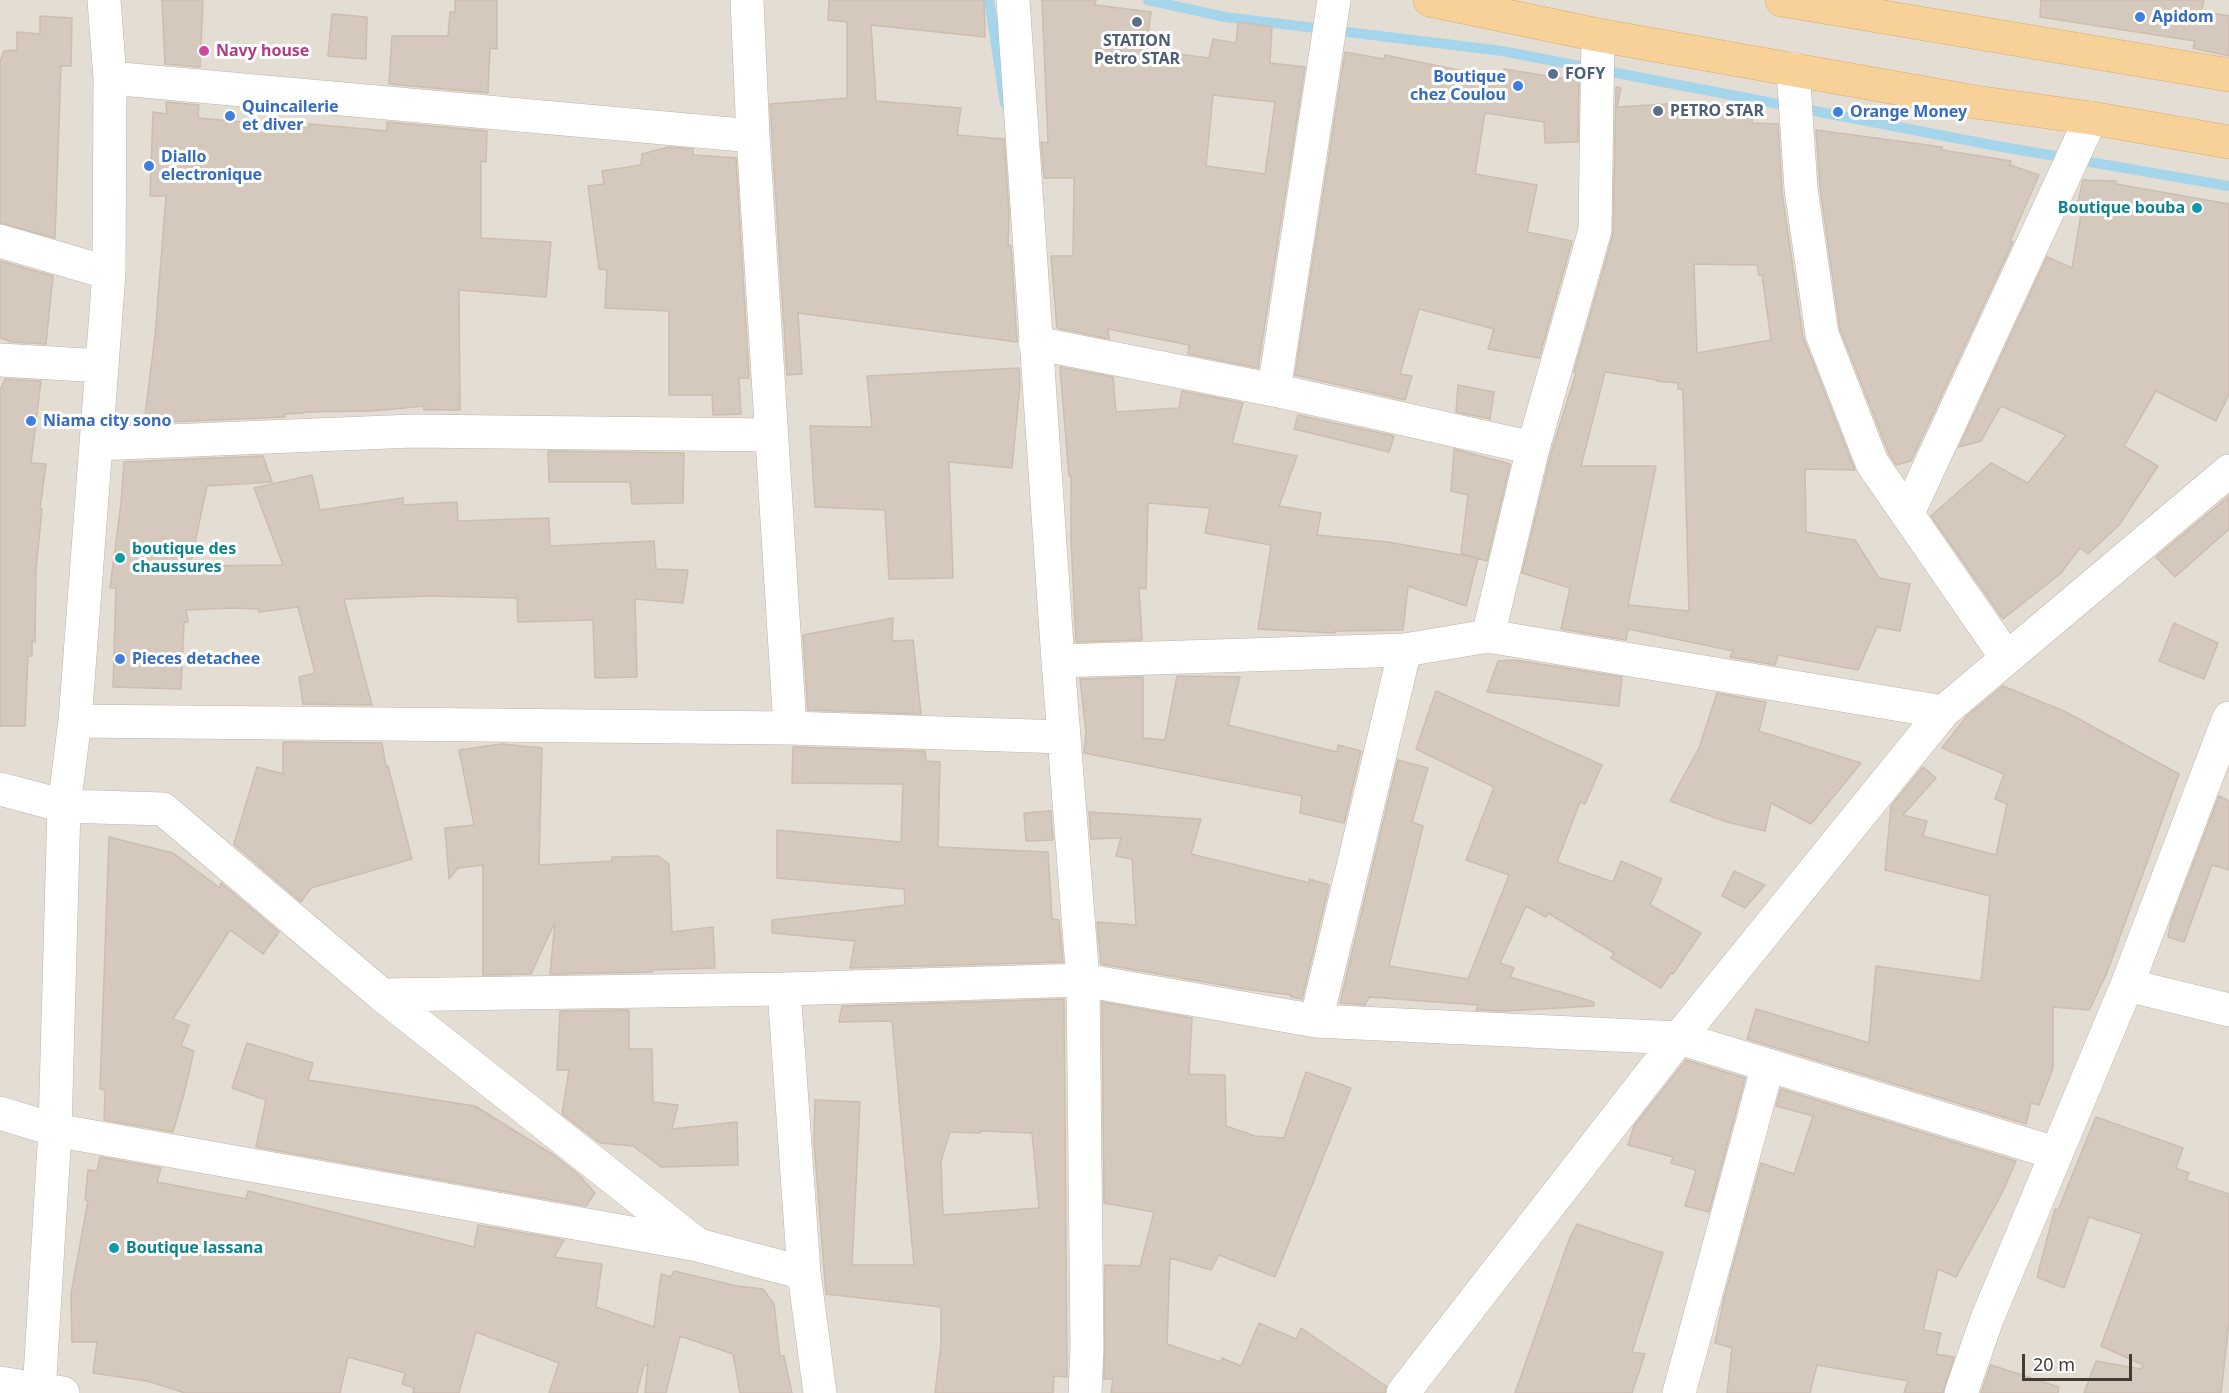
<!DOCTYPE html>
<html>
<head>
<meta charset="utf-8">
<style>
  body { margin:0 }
  #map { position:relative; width:2229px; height:1393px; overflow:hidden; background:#f1ece4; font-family:"Noto Sans",sans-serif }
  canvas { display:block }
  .scale { position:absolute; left:2022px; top:1354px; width:110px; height:27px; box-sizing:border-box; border:3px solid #433c35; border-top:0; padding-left:8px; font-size:18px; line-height:21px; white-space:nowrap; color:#433c35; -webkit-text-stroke:4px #fff; paint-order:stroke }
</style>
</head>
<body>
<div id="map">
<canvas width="2229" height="1393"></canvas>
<div class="scale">20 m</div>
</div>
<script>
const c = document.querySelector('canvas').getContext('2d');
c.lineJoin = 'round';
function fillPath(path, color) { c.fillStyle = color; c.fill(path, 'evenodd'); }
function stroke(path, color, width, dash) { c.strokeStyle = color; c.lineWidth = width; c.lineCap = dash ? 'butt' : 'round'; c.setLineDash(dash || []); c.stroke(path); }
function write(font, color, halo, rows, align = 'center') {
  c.font = font + ' "Noto Sans",sans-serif'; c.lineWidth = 6; c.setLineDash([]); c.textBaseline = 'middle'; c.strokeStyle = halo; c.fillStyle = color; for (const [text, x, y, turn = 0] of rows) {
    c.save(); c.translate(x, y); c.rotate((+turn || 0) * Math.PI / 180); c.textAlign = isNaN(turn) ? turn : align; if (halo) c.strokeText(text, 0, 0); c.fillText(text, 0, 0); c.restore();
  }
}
fillPath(new Path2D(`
  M0,0H2229V1393H0Z`), '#e4ddd3');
stroke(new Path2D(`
  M989,0L1005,104
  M1148,0L1225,17L1502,51L1997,146L2229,186`), '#a4d5ea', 10);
const building = new Path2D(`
  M162,0H203L200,67L165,64Z
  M455,0H497V49L490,48L488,93L389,84L392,36H448L450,12H455Z
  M829,0H984L985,37L871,25L876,101L961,108L957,135L1004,139L1009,213L1008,245L1011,246L1017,342L798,313L802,374L787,375L770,104L847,98V22L828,20Z
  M1042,0H1096L1095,5L1151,12L1146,50L1209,58L1213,39L1236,43L1238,22L1272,27L1270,63L1305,67L1258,368L1188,354L1189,345L1108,329L1109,339L1057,328L1051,256H1073L1074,178H1044L1041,142L1048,143ZM1213,95L1275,102L1265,174L1206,166Z
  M2041,0H2204L2201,11L2229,16V56L2193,48L2195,41L2040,17Z
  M332,14L367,17L366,59L328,56Z
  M40,16L72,18L71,66H61L55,238L0,223V61L4,51L17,50V32L40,34Z
  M1345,52L1384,59L1385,55L1502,79L1504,69L1579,81L1578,142L1545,143L1544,122L1485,113L1475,174L1537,185L1527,232L1572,241L1539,358L1488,349L1494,329L1419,309L1400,374L1412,376L1405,400L1295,375Z
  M1616,87L1621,88L1617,107L1698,102L1753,110L1752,123L1778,124L1782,192L1803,337L1855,470L1805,469L1806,532L1855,540L1879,578L1910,584L1900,631L1877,627L1858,670L1778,655L1775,665L1730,657L1733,651L1628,629L1626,640L1561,629L1570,588L1522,573L1551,453L1576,373L1574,372L1613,235ZM1694,264L1757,265L1759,275H1762L1771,340L1697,353ZM1605,372L1657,380L1656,381L1678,383V389L1683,390L1689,611L1628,605L1656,466H1581Z
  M166,102L199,105L198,118L309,128V124L387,131V122L487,131L486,162L481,161V238L551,242L546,297L459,290L460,410H424V406L372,411L304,412V413L285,414V417L144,423L155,336L166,196H150L153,112L167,114Z
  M1816,130L1942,147V150L2011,161L2010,165L2039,175L2010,241L2013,242L1911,461L1896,465L1889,454L1840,329L1820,187Z
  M669,147L693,149V155L736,158L749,378H739L741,414L713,415L712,395H669V311L605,308L607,270L599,269L588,186L604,184L602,171L641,165L642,154Z
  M2083,180L2116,181V184L2229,204V394L2216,421L2156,391L2124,446L2158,466L2119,525L2088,554L2080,548L2060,574L2003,619L1931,516L1991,463L2028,483L2066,435L2001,406L1981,441L1959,447L2047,257L2072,268L2082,208L2077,206Z
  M0,261L53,276L46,344L12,342L0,338Z
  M1060,367L1113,377L1116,412L1179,408L1182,391L1243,403L1232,443L1297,456L1279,506L1321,513L1317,535L1388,542L1478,558L1466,606L1408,586L1403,630L1335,631V633L1258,629L1271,545L1205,533L1210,508L1148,503L1146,589L1139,588L1142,640L1076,642L1071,539V476H1069Z
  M1019,368L1020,385L1012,468L949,462L953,578L889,579L885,510L815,507L810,426L872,427L867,376Z
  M5,379L41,381L31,463L46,464L40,509H42L36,569L35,642L32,641V656H28L25,726H0V391Z
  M1458,385L1494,392L1490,419L1456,412Z
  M1298,415L1394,436L1389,452L1294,429Z
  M1454,449L1510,464L1487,561L1461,553L1468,495L1451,491Z
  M548,451L684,453L683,503L632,504L630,482H549Z
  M263,456L272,482L207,486L190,566L283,565L254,488L312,475L320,510L403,498V505L457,502L458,521L549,518L550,546L654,541L656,569L688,570L683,603L635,599L637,677L595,678L593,620L518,622L517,598L432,596L344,599L372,705L303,704L299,677L315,673L298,607L259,612V609L232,608L186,610L188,622H184L181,689L113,687L116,588H110L121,503L124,462Z
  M2229,496V529L2175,577L2156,557Z
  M893,618L892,641L913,640L921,714L808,710L803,635Z
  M2174,623L2218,643L2204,679L2159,661Z
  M1515,660L1622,677L1619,706L1487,692L1498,661Z
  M1177,676L1240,677L1228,725L1337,752L1338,745L1361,751L1344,823L1300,813L1302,796L1084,753L1086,732L1080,679L1143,677V738L1165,740Z
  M2003,686L2066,712L2179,774L2106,975L2089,1010L2053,1007V1068L2039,1105L2031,1103L2026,1124L1747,1039L1756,1009L1869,1043L1876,966L1981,981L1990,896L1885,870L1891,806L1923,767L1936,778L1903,815L1927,821L1923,836L1996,855L2007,804L1995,799L2004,774L1942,748L1967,716Z
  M1436,691L1602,765L1585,804L1580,802L1557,862L1613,882L1621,861L1662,879L1650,905L1701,933L1673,974L1671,973L1661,988L1611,958L1614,953L1548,913L1546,917L1526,906L1500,963L1514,968L1510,977L1594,1002V1006L1505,1011L1476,1010L1478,1005L1369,997L1365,1005L1340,1003L1398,760L1428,768L1412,822L1423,826L1389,966L1468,979L1509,875L1466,860L1494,787L1416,749Z
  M1717,693L1766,702L1759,731L1861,763L1811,824L1771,803L1765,831L1727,822L1670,801L1699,748Z
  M283,742L382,743L386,767L388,766L412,859L311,888L301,902L234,844L257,767L283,774Z
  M502,744L542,748L539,865L612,861V857L658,856L669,864L672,932L713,927L715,968L651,970L652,972L550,974L555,922L531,974L483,975V865L458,868L449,879L445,828L474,825L459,750Z
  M793,747L925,751L926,761L940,762L938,847L1048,852L1052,919L1059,920L1063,962L850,968L855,941L772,933V920L905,905L904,889L777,878V830L901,842L903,784L792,783Z
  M2219,796L2229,801V870L2212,865L2184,942L2168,937L2171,922Z
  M1051,811L1053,840L1026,841L1024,813Z
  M1089,812L1201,819L1191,854L1310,883L1309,879L1329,885L1302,999L1291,997V995L1245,989L1101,964L1097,922L1136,925L1132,859L1116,856L1121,838L1091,839Z
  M109,837L173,853L220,888L221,883L279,932L263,954L230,930L173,1019L189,1025L181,1046L194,1051L184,1094L173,1132L104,1120L105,1090L100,1089Z
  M1734,871L1765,885L1745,908L1722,896Z
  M1064,999L1067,1377L1054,1376L1053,1393H935L941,1344V1307L826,1294L814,1142L815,1100L860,1102L852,1265H914L892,1021L839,1022L842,1006ZM980,1131L1032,1133L1039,1208L943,1215L941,1161L950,1132L980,1133Z
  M1102,1002L1192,1018L1189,1074L1225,1075L1226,1126L1255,1136L1284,1138L1306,1072L1351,1088L1275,1277L1219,1255L1211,1270L1170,1258L1167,1344L1221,1362L1222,1358L1241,1366L1259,1323L1296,1339L1301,1328L1386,1386L1385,1393H1111L1113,1379H1104L1105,1265L1140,1266L1154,1212L1104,1203Z
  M629,1010V1049H652L653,1102L678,1105L672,1129L737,1122L738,1165L661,1167L633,1146L600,1143L562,1114L569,1070H557L560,1011Z
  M247,1043L313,1063L308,1080L475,1106L555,1156L579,1175L595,1193L586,1206L256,1147L266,1100L232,1088Z
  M1686,1060L1745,1078L1709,1212L1685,1206L1696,1170L1671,1163L1673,1157L1628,1145L1634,1126Z
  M1781,1089L2016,1161L2002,1193L1956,1277L1938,1269L1923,1330L1941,1333L1936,1354L1954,1357L1943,1393H1904L1908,1381L1817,1365L1810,1393H1727L1732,1348L1715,1343L1724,1298L1761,1163L1794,1174L1813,1116L1776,1106Z
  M2096,1117L2183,1148L2176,1168L2189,1173L2186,1180L2229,1194V1322L2221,1393H2084L2096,1361L2141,1369L2143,1365L2101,1346L2142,1234L2089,1217L2064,1288L2037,1277L2055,1209L2058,1210Z
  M100,1157L161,1168L157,1182L246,1199L248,1191L474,1247L478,1225L564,1240L554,1257L602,1264L596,1307L654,1327L661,1274L671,1277L674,1271L737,1286L763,1289L774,1304L780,1356H784L792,1393H740L733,1354L680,1336L666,1393H645L648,1362L647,1366L644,1365L637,1393H549L559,1363L476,1332L459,1393H413L414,1388L402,1384L405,1373L348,1357L340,1393H185L147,1381L93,1373L97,1342H72L71,1294L88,1201L85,1200L88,1170L97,1171Z
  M1577,1224L1663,1253L1632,1352L1645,1354L1632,1393H1515L1570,1237Z
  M1991,1365L2059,1387L2058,1393H1981Z`);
fillPath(building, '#d5c9be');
stroke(building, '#ccbdaf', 1.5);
const minor = new Path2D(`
  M747,0L753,136L790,728
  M1013,0L1058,661L1083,980L1087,1348L1085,1393
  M1793,69L1801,189L1822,334L1872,463L2006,657
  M110,78L753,136
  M0,241L109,273
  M1035,343L1274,390L1533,448
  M0,360L102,366
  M1274,390L1334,0
  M96,444L413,431L771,435
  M1908,513L2091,118
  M1488,636L1533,448L1595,230L1598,35
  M1058,661L1405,650L1488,636L1943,712
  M75,721L790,728L1064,737
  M0,789L64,806L163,809L382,995L698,1245
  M2127,985L2229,1010
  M784,989L804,1273L820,1393
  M382,995L784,989L1083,980L1316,1021L1679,1038L2055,1153
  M1316,1021L1405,650
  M0,1113L55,1130L698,1245L804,1273
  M0,1383L63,1393
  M39,1393L55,1130L64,806L75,721L109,273L110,78L104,0
  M1403,1393L1679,1038L1943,712L2229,471
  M1679,1393L1768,1065
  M1961,1393L1987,1319L2127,985L2229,718`);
const major = new Path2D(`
  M1430,0L1598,35L1975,102L2091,118L2229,142
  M1782,0L2229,75`);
stroke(minor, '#beb5ab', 34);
stroke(major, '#daac69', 34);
stroke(minor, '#fff', 33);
stroke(major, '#f7d198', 33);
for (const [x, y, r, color] of [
  [2140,17,6,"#3f7fe0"],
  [1137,22,6,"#5c6f8a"],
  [204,51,6,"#d1479c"],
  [1553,74,6,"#5c6f8a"],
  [1518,86,6,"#3f7fe0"],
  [1658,111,6,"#5c6f8a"],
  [1838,112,6,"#3f7fe0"],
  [230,116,6,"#3f7fe0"],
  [149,166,6,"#3f7fe0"],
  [2197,208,6,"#0f9aa8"],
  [31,421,6,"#3f7fe0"],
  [120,558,6,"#0f9aa8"],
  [120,659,6,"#3f7fe0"],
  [114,1248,6,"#0f9aa8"]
]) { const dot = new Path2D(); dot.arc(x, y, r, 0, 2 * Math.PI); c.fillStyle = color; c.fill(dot); stroke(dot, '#fff', 2); }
write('bold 16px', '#366cbe', '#fff', [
  ["Apidom",2152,17],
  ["Boutique",1506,77,"right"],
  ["chez Coulou",1506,95,"right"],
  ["Quincailerie",242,107],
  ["et diver",242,125],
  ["Orange Money",1850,112],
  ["Diallo",161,157],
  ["electronique",161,175],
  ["Niama city sono",43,421],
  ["Pieces detachee",132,659]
], 'left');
write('bold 16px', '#4e5e75', '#fff', [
  ["STATION",1137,41,"center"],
  ["Petro STAR",1137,59,"center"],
  ["FOFY",1565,74],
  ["PETRO STAR",1670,111]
], 'left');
write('bold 16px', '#b23c85', '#fff', [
  ["Navy house",216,51]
], 'left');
write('bold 16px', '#0d838f', '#fff', [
  ["Boutique bouba",2185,208,"right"],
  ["boutique des",132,549],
  ["chaussures",132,567],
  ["Boutique lassana",126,1248]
], 'left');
</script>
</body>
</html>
